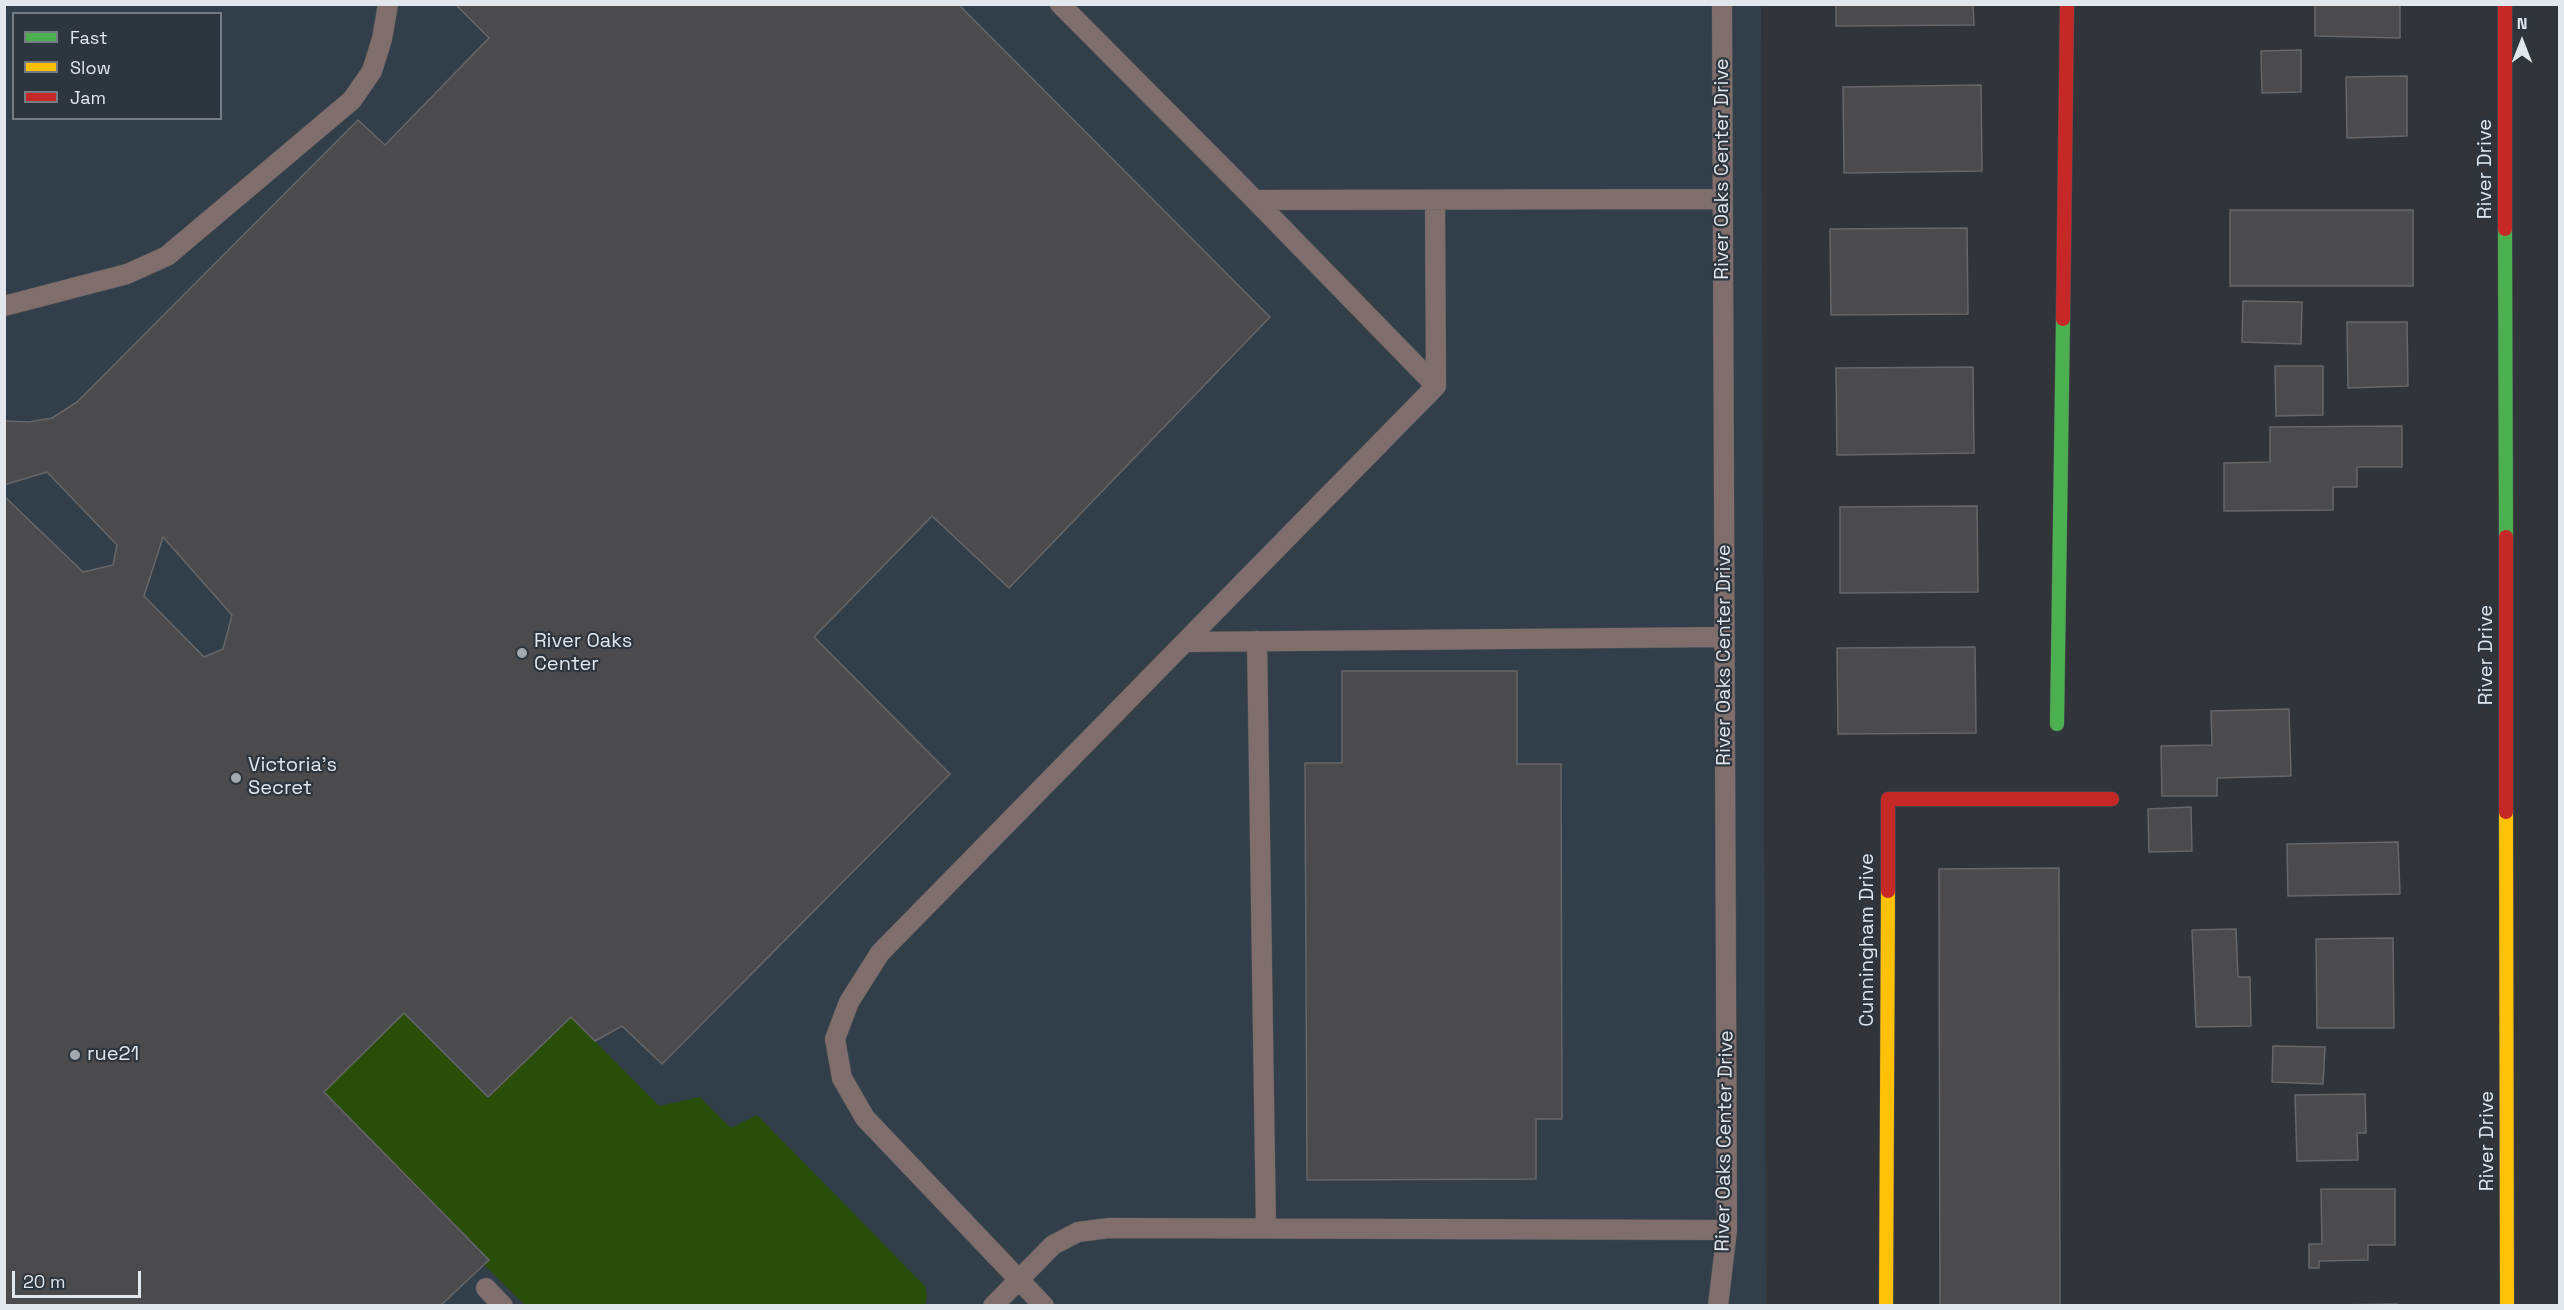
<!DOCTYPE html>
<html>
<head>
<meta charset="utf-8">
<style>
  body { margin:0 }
  #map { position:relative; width:2564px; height:1310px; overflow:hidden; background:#31353a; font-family:"Space Grotesk",sans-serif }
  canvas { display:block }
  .frame { position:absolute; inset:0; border:6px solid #e1e7ec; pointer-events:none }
  .legend { position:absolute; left:12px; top:12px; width:210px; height:108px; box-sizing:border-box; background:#2d353e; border:2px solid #757c84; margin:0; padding:8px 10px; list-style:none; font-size:18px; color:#e1e7ec }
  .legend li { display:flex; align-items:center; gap:12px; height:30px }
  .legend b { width:30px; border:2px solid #757c84 }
  .north { position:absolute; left:2492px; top:12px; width:60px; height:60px; -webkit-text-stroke:4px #2d353e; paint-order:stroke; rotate:0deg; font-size:16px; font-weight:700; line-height:24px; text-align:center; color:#e1e7ec }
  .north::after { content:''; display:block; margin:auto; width:21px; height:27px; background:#e1e7ec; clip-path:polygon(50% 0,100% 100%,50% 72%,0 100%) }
  .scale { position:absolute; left:12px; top:1271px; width:129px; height:27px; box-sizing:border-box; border:3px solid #e1e7ec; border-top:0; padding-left:8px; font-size:18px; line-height:21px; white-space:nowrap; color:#e1e7ec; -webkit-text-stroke:4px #2d353e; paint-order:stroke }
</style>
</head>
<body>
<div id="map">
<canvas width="2564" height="1310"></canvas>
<div class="frame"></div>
<ul class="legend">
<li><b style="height:8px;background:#4caf50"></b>Fast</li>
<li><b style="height:8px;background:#ffc107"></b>Slow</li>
<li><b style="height:8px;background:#c62828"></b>Jam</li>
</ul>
<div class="north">N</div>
<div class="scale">20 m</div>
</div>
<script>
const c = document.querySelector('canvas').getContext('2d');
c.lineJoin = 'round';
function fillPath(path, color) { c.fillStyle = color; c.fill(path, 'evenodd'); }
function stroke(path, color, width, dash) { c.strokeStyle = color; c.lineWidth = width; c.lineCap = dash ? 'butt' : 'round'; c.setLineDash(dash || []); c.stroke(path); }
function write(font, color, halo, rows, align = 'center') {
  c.font = font + ' "Space Grotesk",sans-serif'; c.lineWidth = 4.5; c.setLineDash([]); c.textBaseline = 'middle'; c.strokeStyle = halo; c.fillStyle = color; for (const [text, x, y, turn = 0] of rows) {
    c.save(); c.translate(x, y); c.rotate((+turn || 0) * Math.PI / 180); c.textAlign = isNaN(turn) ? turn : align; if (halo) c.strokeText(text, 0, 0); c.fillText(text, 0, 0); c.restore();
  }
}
fillPath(new Path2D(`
  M5,5H1761L1766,1305L5,1306ZM14,14H220V118H14Z`), '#323f4a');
fillPath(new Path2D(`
  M404,1013L488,1097L571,1017L659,1106L700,1097L731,1128L757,1115L925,1286L927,1298L925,1306L525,1305L484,1265L489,1259L324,1092Z`), '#284e0a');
const building = new Path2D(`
  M455,4H958L1270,317L1009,588L932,516L814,637L950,774L662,1064L622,1026L595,1041L571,1017L488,1097L404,1013L324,1092L489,1260L440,1306H4V496L83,572L113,565L117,545L47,472L4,485V421L29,422L52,418L77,402L358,120L385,145L489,38ZM163,537L232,615L223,649L204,657L144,596Z
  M1836,4H1973L1974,25L1836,26Z
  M2315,4H2400V38L2315,36Z
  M2301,50V92L2262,93L2261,51Z
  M2407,76V136L2347,138L2346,77Z
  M1981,85L1982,171L1844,173L1843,87Z
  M2230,210H2413V286H2230Z
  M1967,228L1968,314L1831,315L1830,229Z
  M2243,301L2302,302L2301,344L2242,342Z
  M2347,322H2407L2408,386L2348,388Z
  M2275,366H2323V415L2276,416Z
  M1973,367L1974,453L1837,455L1836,368Z
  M2402,426V467H2357V487H2333V510L2224,511V463L2270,462V427Z
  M1977,506L1978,592L1840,593V507Z
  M1975,647L1976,733L1838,734L1837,648Z
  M1342,671H1517V764H1561L1562,1119H1536V1179L1307,1180L1305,763H1342Z
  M2289,709L2291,776L2217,778V796H2162L2161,746L2212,745L2211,711Z
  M2191,807L2192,851L2149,852L2148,809Z
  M2398,842L2400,894L2288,896L2287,844Z
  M2059,868L2060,1306H1940L1939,869Z
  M2236,929L2238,977H2250L2251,1026L2196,1027L2192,930Z
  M2393,938L2394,1028H2317L2316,939Z
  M2273,1046L2325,1047L2323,1084L2272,1082Z
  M2365,1094L2366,1133H2357L2358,1160L2297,1161L2295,1095Z
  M2321,1189H2395V1245H2368V1260L2319,1261V1268H2309V1244H2322Z
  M2397,1304V1306H2335V1305Z`);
fillPath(building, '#4b4a4c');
stroke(building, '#676668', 1.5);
const lane = new Path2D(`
  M1060,4L1255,200L1436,386
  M1255,200L1723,199
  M4,306L127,274L167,256L352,100L372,71L382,39L388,4
  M1257,641L1266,1228
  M1185,642L1724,637
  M486,1288L503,1306
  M993,1306L1053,1245L1078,1232L1109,1228L1727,1230
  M1044,1306L865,1118L842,1078L835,1039L849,1002L880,953L1436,386L1435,200
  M1718,1306L1727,1230L1722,4`);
const fast = new Path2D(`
  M2505,229L2506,537
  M2057,724L2063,319`);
const slow = new Path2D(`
  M2506,812L2507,1306
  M1886,1306L1888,891`);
const jam = new Path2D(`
  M2505,4V229
  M2063,319L2067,4
  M2506,537V812
  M1888,891V799H2112`);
stroke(lane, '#4e5156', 21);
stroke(fast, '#4e5156', 15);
stroke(slow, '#4e5156', 15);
stroke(jam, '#4e5156', 15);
stroke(lane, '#7f6e6c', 20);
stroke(fast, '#4caf50', 14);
stroke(slow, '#ffc107', 14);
stroke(jam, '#c62828', 14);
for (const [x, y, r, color] of [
  [522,653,6,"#a3a9ae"],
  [236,778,6,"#a3a9ae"],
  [75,1055,6,"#a3a9ae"]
]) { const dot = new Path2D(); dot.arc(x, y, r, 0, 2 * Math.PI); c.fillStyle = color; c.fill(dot); stroke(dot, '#2d353e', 2); }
write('20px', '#e1e7ec', '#2d353e', [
  ["River Oaks Center Drive",1723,169,-90],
  ["River Drive",2486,169,-90],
  ["River Oaks Center Drive",1725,655,-90],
  ["River Drive",2487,655,-90],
  ["Cunningham Drive",1868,940,-90],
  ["River Oaks Center Drive",1725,1141,-89],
  ["River Drive",2488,1141,-90]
]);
write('20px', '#e1e7ec', '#2d353e', [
  ["River Oaks",534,642],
  ["Center",534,665],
  ["Victoria's",248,766],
  ["Secret",248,789],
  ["rue21",87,1055]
], 'left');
</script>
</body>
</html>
